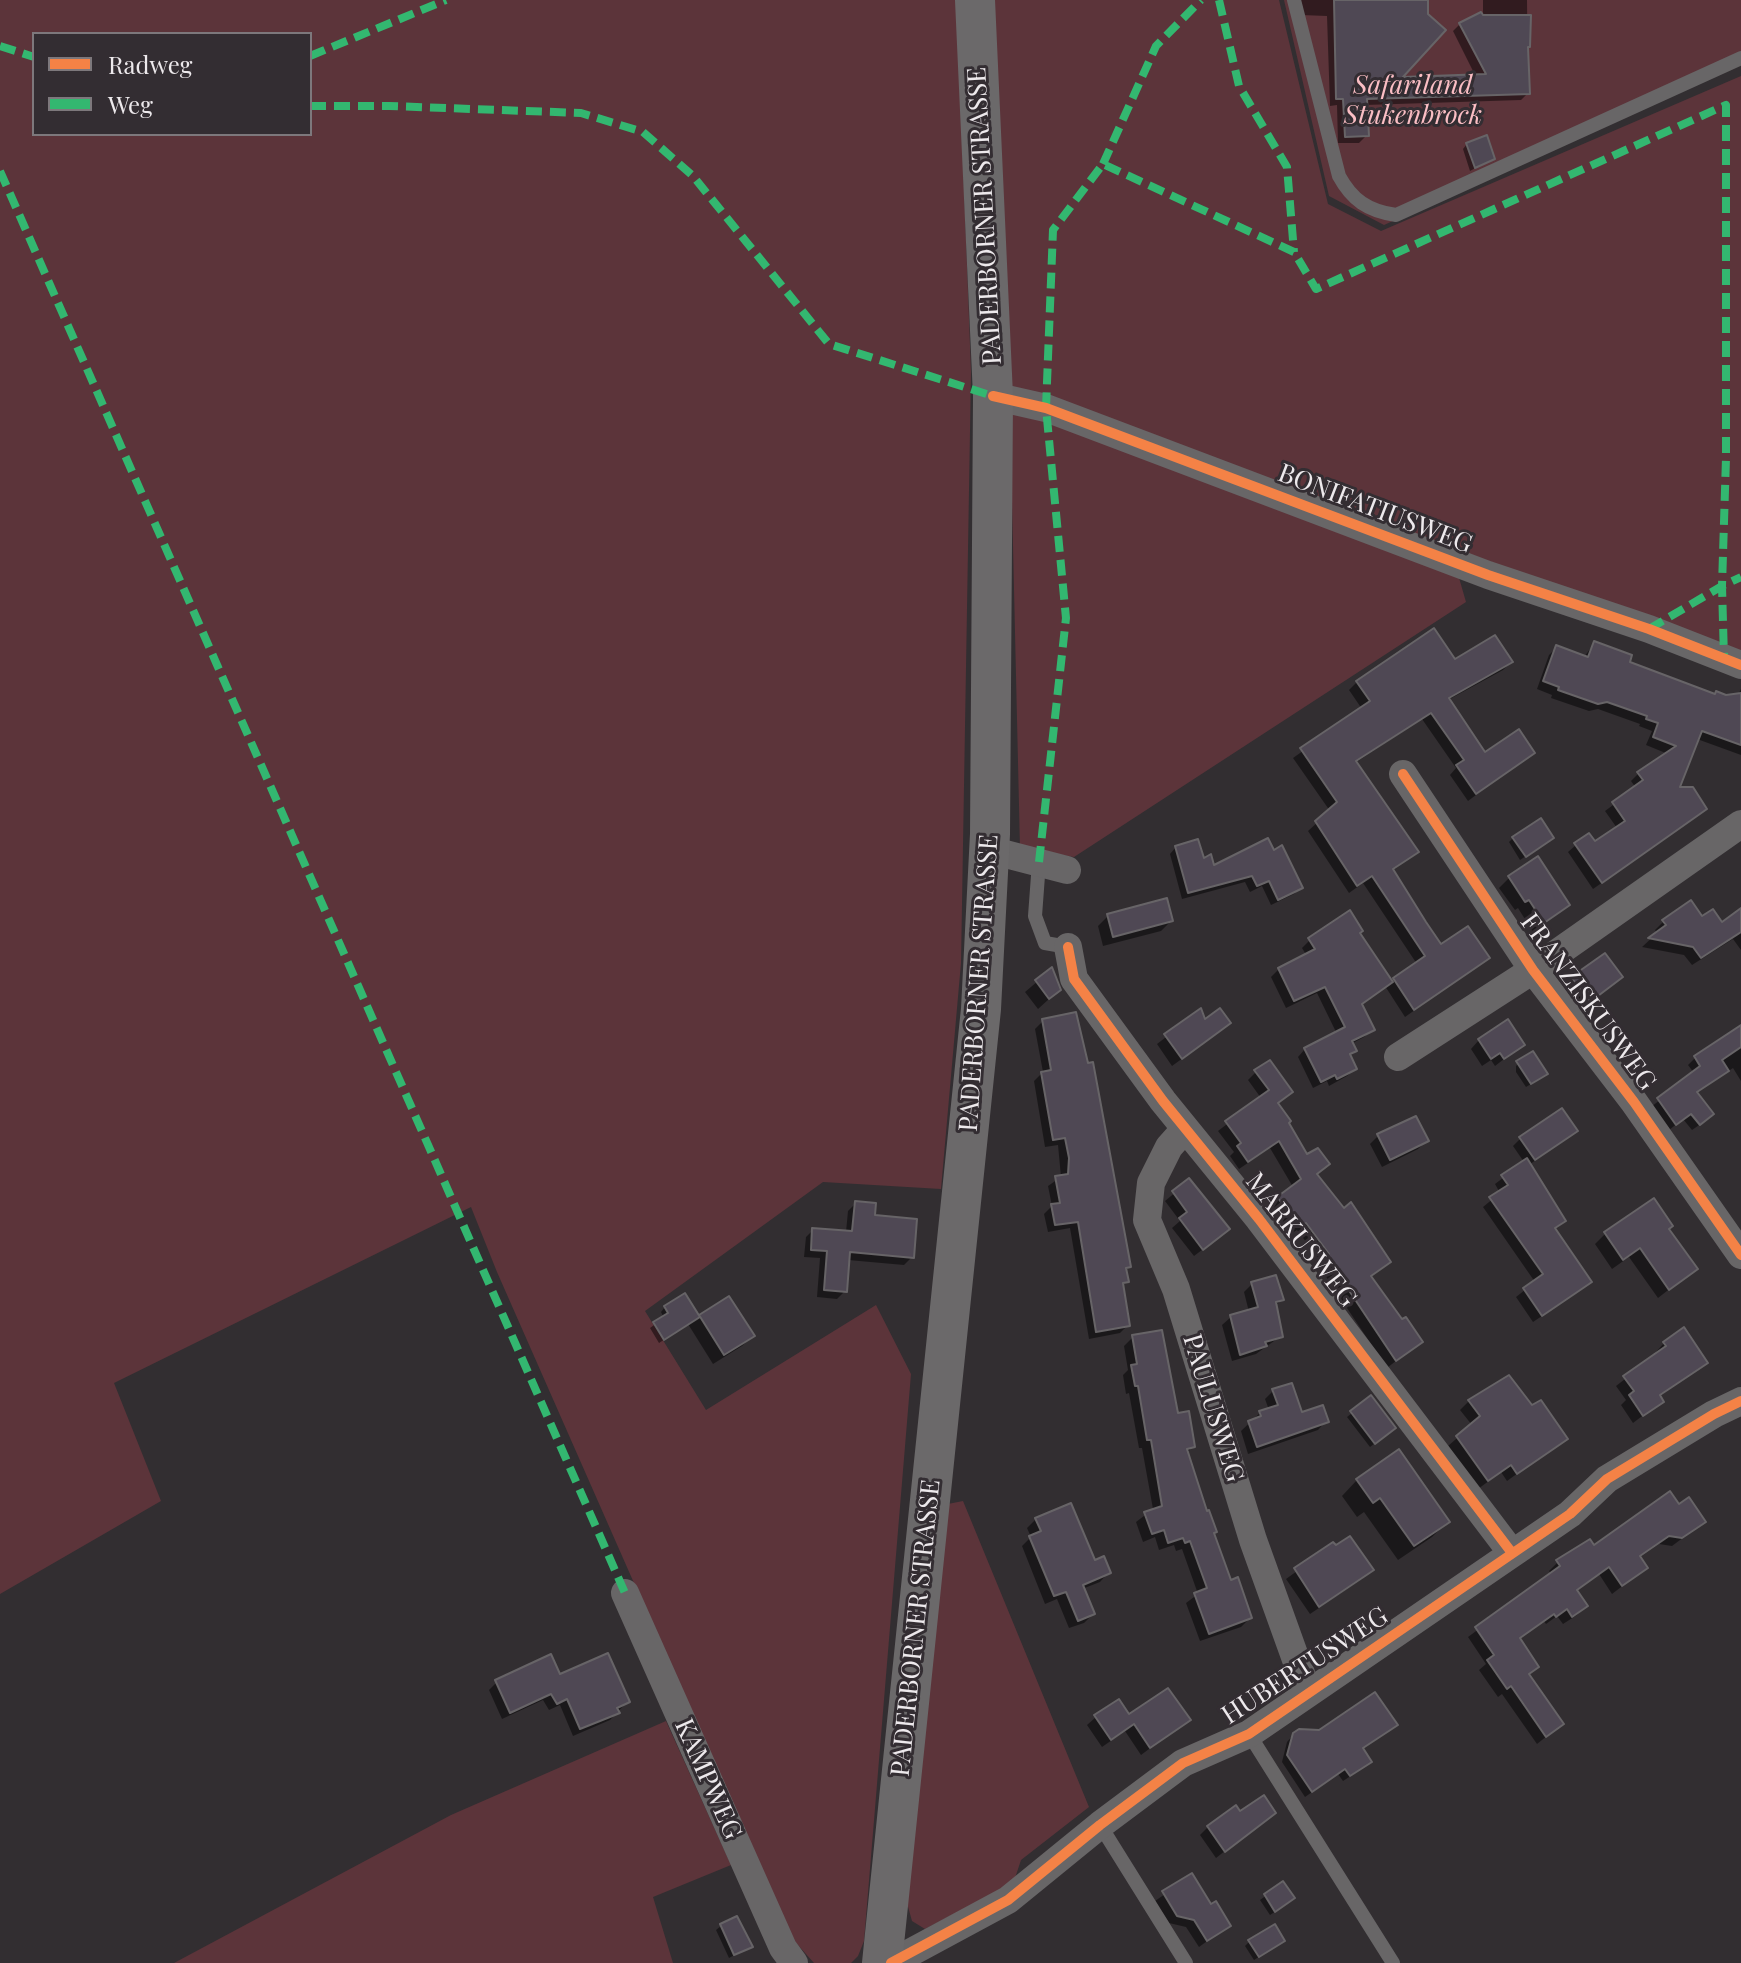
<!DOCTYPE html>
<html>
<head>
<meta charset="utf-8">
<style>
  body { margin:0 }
  #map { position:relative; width:1741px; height:1963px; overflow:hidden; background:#322e31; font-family:"Playfair Display",serif }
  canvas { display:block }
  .legend { position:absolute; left:32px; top:32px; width:280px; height:104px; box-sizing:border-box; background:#332d32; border:2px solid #7d787c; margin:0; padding:10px 14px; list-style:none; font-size:24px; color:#ede9ec }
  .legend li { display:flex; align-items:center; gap:16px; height:40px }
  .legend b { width:40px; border:2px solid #7d787c }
</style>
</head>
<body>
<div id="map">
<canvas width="1741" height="1963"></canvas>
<ul class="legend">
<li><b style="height:10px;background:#f48246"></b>Radweg</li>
<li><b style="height:10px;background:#33b770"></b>Weg</li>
</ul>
</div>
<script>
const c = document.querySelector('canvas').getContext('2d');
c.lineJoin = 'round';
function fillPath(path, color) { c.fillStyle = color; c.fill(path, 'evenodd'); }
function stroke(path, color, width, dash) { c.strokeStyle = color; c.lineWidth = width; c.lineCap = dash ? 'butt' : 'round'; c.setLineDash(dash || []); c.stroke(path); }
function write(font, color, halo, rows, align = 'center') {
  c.font = font + ' "Playfair Display",serif'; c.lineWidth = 6; c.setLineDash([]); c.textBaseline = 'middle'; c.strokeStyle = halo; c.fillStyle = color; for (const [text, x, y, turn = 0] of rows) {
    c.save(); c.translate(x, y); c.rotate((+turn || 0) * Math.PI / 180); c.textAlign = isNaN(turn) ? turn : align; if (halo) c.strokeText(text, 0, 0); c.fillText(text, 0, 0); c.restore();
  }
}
fillPath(new Path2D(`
  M0,0H957L971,372L961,963L941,1189L823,1182L645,1311L706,1410L876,1305L911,1374L864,1941L858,1956L851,1963H814L789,1935L497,1272L471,1207L114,1383L161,1501L0,1594ZM34,34H310V134H34Z
  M993,0H1279L1328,204L1381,231L1741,76V651L1451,550L1466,602L1074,857L1020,849L1010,416Z
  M1284,0H1741V65L1384,225L1329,196Z
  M963,1501L1089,1807L1021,1860L1013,1884L925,1929L912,1921L907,1903L948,1504Z
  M666,1721L731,1865L653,1897L673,1963H174L451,1815Z`), '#5c343a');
fillPath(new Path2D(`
  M1301,0H1426L1399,80L1476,77L1453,31L1460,24L1483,13V0H1527L1528,93L1521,100L1365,105L1367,135L1359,143H1338L1337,105L1330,106L1327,16L1301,15Z
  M1467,144L1493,158L1470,171L1463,149Z
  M1594,644L1627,663L1714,696L1738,695L1741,689V755L1697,739L1677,789L1697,816L1593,889L1568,852L1576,845L1594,844L1617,828L1605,811L1636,788L1631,781L1639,773L1668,754L1646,745L1652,731L1639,726L1640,724L1598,709L1589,711L1551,698L1552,695L1537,689L1549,655L1556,648L1584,657Z
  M1455,661L1511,662L1503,670L1448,700L1485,755L1533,752L1468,801L1450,775L1456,768L1422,719L1355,763L1416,852L1392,871L1440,947L1488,958L1405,1017L1385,986L1360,1005L1372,1030L1364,1037L1351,1044L1355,1051L1349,1056L1355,1069L1347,1076L1329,1086L1327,1081L1313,1088L1298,1057L1305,1049L1337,1034L1317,993L1286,1008L1271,977L1279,969L1307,956L1302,948L1310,940L1358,934L1391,983L1417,964L1363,883L1349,893L1308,831L1330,811L1293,758L1362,709L1349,690L1357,682Z
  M1513,838L1547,842L1520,860L1509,842Z
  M1267,841L1301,887L1294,894L1271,905L1262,886L1250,892L1245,882L1182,899L1170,854L1176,847L1213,868Z
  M1509,878L1568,905L1533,932L1518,908L1515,910L1499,888Z
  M1741,911V950L1733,939L1692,965L1684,955L1642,947L1657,933L1655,930L1664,921L1701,919L1721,924Z
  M1108,916L1171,921L1161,931L1103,946L1098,926Z
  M1051,970L1059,990L1038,1009L1025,992Z
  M1620,977L1579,1010L1563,988L1573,979Z
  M1200,1011L1204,1022L1220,1031L1172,1066L1157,1044Z
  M1043,1021L1129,1266L1125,1271L1127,1281L1121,1286L1128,1325L1120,1333L1089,1339L1070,1228L1048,1232L1044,1214L1052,1206L1048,1186L1061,1177L1058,1145L1045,1147L1034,1081L1043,1072L1035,1029Z
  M1741,1027V1081L1733,1068L1696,1093L1705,1121L1692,1130L1683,1119L1669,1130L1651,1107L1694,1073L1688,1065L1695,1058Z
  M1479,1040L1522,1045L1495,1066L1491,1060L1482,1066L1471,1049Z
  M1521,1061L1541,1078L1526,1087L1516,1072V1066Z
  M1256,1072L1282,1100L1277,1104L1316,1175L1388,1262L1370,1277L1402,1322L1421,1341L1387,1368L1319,1266L1322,1263L1297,1230L1292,1233L1271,1206L1293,1187L1270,1148L1239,1169L1230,1156L1234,1152L1218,1131L1261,1098L1248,1080Z
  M1575,1131L1529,1165L1564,1221L1554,1230L1582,1289L1533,1322L1516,1297L1535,1282L1483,1207L1500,1193L1495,1184L1524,1162L1513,1146L1521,1138Z
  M1378,1136L1426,1141L1418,1149L1382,1167L1370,1144Z
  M1189,1181L1219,1237L1194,1256L1172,1228L1180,1221L1165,1201Z
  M856,1203L912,1257L904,1265L848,1260L845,1291L837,1299L817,1297L820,1258L804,1257L806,1237L813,1230L846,1232L848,1211Z
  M1605,1234L1695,1269L1658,1298L1629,1257L1612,1269L1595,1244Z
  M1252,1284L1282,1300L1275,1306L1281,1336L1256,1354L1232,1361L1222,1325L1231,1317L1249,1312L1244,1292Z
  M665,1307L698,1318L700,1316L752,1336L742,1346L713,1364L688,1324L659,1343L650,1328L664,1318L661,1312Z
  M1133,1337L1193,1446L1187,1453L1212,1534L1230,1582L1250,1618L1241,1627L1200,1641L1186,1603L1198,1594L1182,1549L1176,1551L1174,1545L1159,1550L1155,1537L1143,1542L1136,1522L1153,1509L1142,1448H1139L1129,1393L1126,1394L1123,1375L1128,1370L1124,1346Z
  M1664,1343L1705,1362L1659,1397L1662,1401L1633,1423L1621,1405L1626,1400L1616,1386L1657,1354L1656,1352Z
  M1509,1378L1531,1407L1565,1439L1507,1481L1501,1472L1478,1489L1448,1446L1472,1425L1460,1410L1469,1401Z
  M1273,1391L1300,1415L1326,1421L1318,1430L1248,1454L1241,1431L1260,1413L1269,1410L1265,1399Z
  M1371,1398L1389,1432L1370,1447L1347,1417Z
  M1357,1480L1448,1521L1432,1537L1398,1560L1364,1512L1357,1517L1342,1496Z
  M1679,1507L1704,1522L1672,1546L1659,1544L1639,1558L1646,1568L1612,1594L1599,1574L1575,1591L1585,1606L1577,1615L1563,1624L1557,1616L1546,1624L1544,1621L1518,1639L1537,1667L1528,1676L1562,1724L1537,1744L1502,1694L1498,1697L1479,1670L1486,1664L1468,1637L1552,1575L1549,1571L1558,1562Z
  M1036,1519L1108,1573L1100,1582L1082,1589L1093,1614L1084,1623L1069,1628L1057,1599L1045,1604L1022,1546L1031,1537L1027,1528Z
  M1333,1545L1371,1570L1362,1579L1310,1614L1286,1579Z
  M559,1677L628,1701L610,1720L573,1736L560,1705L549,1710L543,1700L502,1719L489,1690L497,1682Z
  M1096,1717H1129L1188,1720L1141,1755L1125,1731L1102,1747L1087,1725Z
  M1388,1731L1361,1749L1370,1762L1363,1768L1343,1781L1338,1774L1305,1797L1282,1762L1287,1742L1294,1734Z
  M1273,1813L1216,1858L1200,1835L1208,1827L1240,1814Z
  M1191,1876L1210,1907L1228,1926L1199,1947L1186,1927L1169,1923L1155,1901Z
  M1282,1884L1288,1903L1270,1915L1260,1900Z
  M721,1926L751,1946L729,1958L716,1930Z
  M1283,1941L1254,1960L1245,1946L1249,1942Z`), '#0007');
const building = new Path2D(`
  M1334,0H1428V14L1446,30L1403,77L1486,74L1459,23L1481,12L1483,15H1531L1530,47H1528L1530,94L1367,99L1369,136L1345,137L1343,99H1336Z
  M1487,135L1495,159L1475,168L1466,143Z
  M1434,628L1455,659L1495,635L1513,662L1449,698L1485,752L1519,729L1535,753L1476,794L1456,765L1464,760L1431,713L1356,761L1419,852L1393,869L1426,922L1441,944L1468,926L1490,958L1414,1010L1393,978L1425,956L1372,876L1357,886L1315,821L1337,802L1300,748L1370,701L1356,681Z
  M1594,641L1632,655L1630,662L1715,694L1716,691L1726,695L1741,693V745L1702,731L1680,787H1693L1707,809L1602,883L1574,843L1589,833L1595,841L1625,821L1612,802L1643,780L1637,772L1676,746L1653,737L1658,723L1646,719L1647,716L1607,702L1598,704L1558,690L1559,687L1543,681L1556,645L1588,657Z
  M1541,818L1554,838L1526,857L1512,837Z
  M1268,838L1274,850L1282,845L1303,888L1278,900L1269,881L1257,886L1252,876L1188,893L1175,846L1198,839L1204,858L1211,854L1214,865Z
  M1538,856L1570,905L1544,923L1529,900L1525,902L1508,876Z
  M1167,898L1173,921L1113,937L1107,914Z
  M1691,900L1702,916L1713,909L1722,922L1741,908V932L1701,958L1693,947L1648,938L1666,925L1662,920Z
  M1350,910L1363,931L1360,933L1393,982L1362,1004L1375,1030L1352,1041L1357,1051L1350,1054L1357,1069L1337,1079L1335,1075L1321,1082L1304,1048L1345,1027L1325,987L1294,1001L1278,968L1315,949L1308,938Z
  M1605,953L1623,977L1590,1002L1571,977Z
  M1052,967L1061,990L1049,999L1035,980Z
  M1201,1008L1205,1019L1220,1008L1231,1023L1182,1059L1164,1034Z
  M1076,1012L1088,1063L1093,1062L1131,1267L1126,1268L1129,1282L1123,1283L1130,1326L1096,1332L1078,1222L1055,1225L1051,1204L1060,1203L1055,1176L1068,1174L1069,1158L1065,1138L1053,1140L1041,1072L1051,1070L1042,1019Z
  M1508,1019L1525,1045L1504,1059L1500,1053L1491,1059L1478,1039Z
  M1741,1025V1047L1722,1060L1729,1071L1697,1092L1714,1114L1700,1125L1691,1114L1676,1125L1657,1098L1700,1066L1694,1056Z
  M1533,1051L1548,1074L1531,1084L1516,1061Z
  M1270,1060L1293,1092L1278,1103L1291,1121L1289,1123L1307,1154L1318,1148L1330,1164L1317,1174L1344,1208L1351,1202L1391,1262L1371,1276L1402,1319L1406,1317L1423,1342L1396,1361L1326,1256L1329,1254L1306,1223L1301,1227L1277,1197L1301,1179L1279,1141L1248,1162L1237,1146L1241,1143L1225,1121L1269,1090L1254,1070Z
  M1562,1108L1578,1131L1535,1160L1519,1137Z
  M1416,1116L1429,1141L1390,1160L1377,1134Z
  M1527,1158L1566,1221L1555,1228L1592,1282L1542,1316L1523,1288L1543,1274L1489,1197L1508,1185L1501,1175Z
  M1189,1178L1230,1229L1203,1250L1179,1218L1187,1212L1172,1191Z
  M1654,1198L1673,1226L1669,1229L1698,1269L1669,1290L1640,1248L1623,1260L1604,1232Z
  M855,1201L876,1203L875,1215L917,1219L914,1258L850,1252L847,1292L824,1290L827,1251L811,1250L812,1228L852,1231Z
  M1276,1275L1284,1300L1276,1302L1283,1337L1265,1342L1267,1346L1240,1355L1230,1315L1258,1307L1251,1282Z
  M685,1293L700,1317L664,1340L653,1322L668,1313L664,1306Z
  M729,1296L755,1336L724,1355L699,1315Z
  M1684,1327L1708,1363L1660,1395L1664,1402L1643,1416L1629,1395L1634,1391L1623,1376L1666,1346L1663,1342Z
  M1162,1330L1178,1413L1189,1411L1195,1447L1187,1449L1207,1511L1209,1510L1217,1532L1214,1533L1231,1580L1238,1577L1252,1618L1209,1634L1194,1593L1207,1588L1190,1541L1185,1543L1183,1538L1168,1543L1164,1530L1152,1534L1144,1512L1162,1506L1151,1440H1147L1138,1386H1135L1131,1365L1137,1364L1132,1335Z
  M1509,1375L1532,1405L1541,1400L1568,1439L1517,1474L1511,1465L1488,1481L1456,1436L1480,1416L1468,1400Z
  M1292,1383L1302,1412L1323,1405L1329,1422L1257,1447L1248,1421L1261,1416L1259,1411L1278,1405L1272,1389Z
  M1371,1395L1396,1428L1375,1444L1350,1411Z
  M1399,1449L1450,1522L1414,1546L1380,1498L1373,1503L1356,1479Z
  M1670,1491L1679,1504L1689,1497L1706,1522L1682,1538L1669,1536L1640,1556L1648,1568L1622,1586L1609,1567L1577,1590L1588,1606L1572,1617L1567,1609L1556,1617L1554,1614L1520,1638L1539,1667L1529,1674L1564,1724L1546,1737L1511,1686L1507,1689L1487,1660L1494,1655L1475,1627L1560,1566L1556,1560L1590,1539L1594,1545Z
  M1071,1503L1095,1560L1104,1556L1111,1573L1083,1585L1095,1614L1078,1621L1066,1592L1054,1596L1029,1536L1041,1531L1035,1518Z
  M1350,1536L1374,1570L1319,1607L1294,1568L1333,1542L1336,1545Z
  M608,1653L630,1702L617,1708L620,1713L580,1729L567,1699L557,1704L551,1694L510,1713L495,1680L551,1654L560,1674Z
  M1168,1688L1191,1720L1150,1748L1134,1724L1111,1740L1094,1715L1119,1699L1129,1714Z
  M1375,1692L1398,1725L1363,1748L1372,1762L1350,1776L1345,1769L1312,1792L1287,1755L1293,1733L1299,1729L1319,1730Z
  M1264,1795L1276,1813L1225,1852L1207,1826L1236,1805L1240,1811Z
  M1192,1873L1211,1904L1216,1901L1231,1926L1207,1941L1194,1920L1177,1916L1162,1891Z
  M1283,1881L1295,1898L1275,1912L1264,1894Z
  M737,1916L753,1947L734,1955L720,1924Z
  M1275,1924L1285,1941L1259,1957L1248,1940Z`);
fillPath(building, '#4f4854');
stroke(building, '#676467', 2);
stroke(new Path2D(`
  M1294,0L1339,176C1352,200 1368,211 1396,215L1741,58
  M1039,862L1035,916L1045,943L1068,947
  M1249,1734L1393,1963
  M1100,1825L1186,1963`), '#686667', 14);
stroke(new Path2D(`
  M993,396L1046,408L1488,575L1649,629L1741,665
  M1403,774L1533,970L1634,1102L1741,1255
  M990,850L1067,870
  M1068,947L1074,979L1163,1101L1259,1219L1512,1553
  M1398,1057L1533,970L1741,824
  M1185,1129L1169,1147L1151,1183L1147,1220L1176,1289L1253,1540L1308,1693
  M625,1593L783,1948L794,1963
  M891,1963L1008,1900L1100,1825L1183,1763L1249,1734L1570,1514L1607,1479L1714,1414L1741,1401`), '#686667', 28);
stroke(new Path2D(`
  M882,1963L981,1009L990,834L993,396L975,0`), '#6b696a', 40);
stroke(new Path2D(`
  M1219,0L1239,86L1287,167L1294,252
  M0,46L34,57
  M310,56L446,0
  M310,106H389L581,113L643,132L693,176L829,344L993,396
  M1103,164L1156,46L1201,0
  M0,171L625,1593
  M1649,629L1722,586L1741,577
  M1039,862L1066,618L1046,408L1053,230L1103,164L1294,252L1316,289L1726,105V458L1722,586L1724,658`), '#33b770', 8, [16, 8]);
stroke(new Path2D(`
  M993,396L1046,408L1488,575L1649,629L1741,665
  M1403,774L1533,970L1634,1102L1741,1255
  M1068,947L1074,979L1163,1101L1259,1219L1512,1553
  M891,1963L1008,1900L1100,1825L1183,1763L1249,1734L1570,1514L1607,1479L1714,1414L1741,1401`), '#f48246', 10);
write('italic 26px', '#fbbec4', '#332d32', [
  ["Safariland",1413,86],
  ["Stukenbrock",1413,116]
]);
write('26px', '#ede9ec', '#332d32', [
  ["PADERBORNER STRASSE",985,216,-93],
  ["BONIFATIUSWEG",1375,509,21],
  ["PADERBORNER STRASSE",979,983,-86],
  ["FRANZISKUSWEG",1588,1002,54],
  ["MARKUSWEG",1301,1240,52],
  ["PAULUSWEG",1213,1408,73],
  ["PADERBORNER STRASSE",916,1628,-84],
  ["HUBERTUSWEG",1305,1666,-33],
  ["KAMPWEG",708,1779,66]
]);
</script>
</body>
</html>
